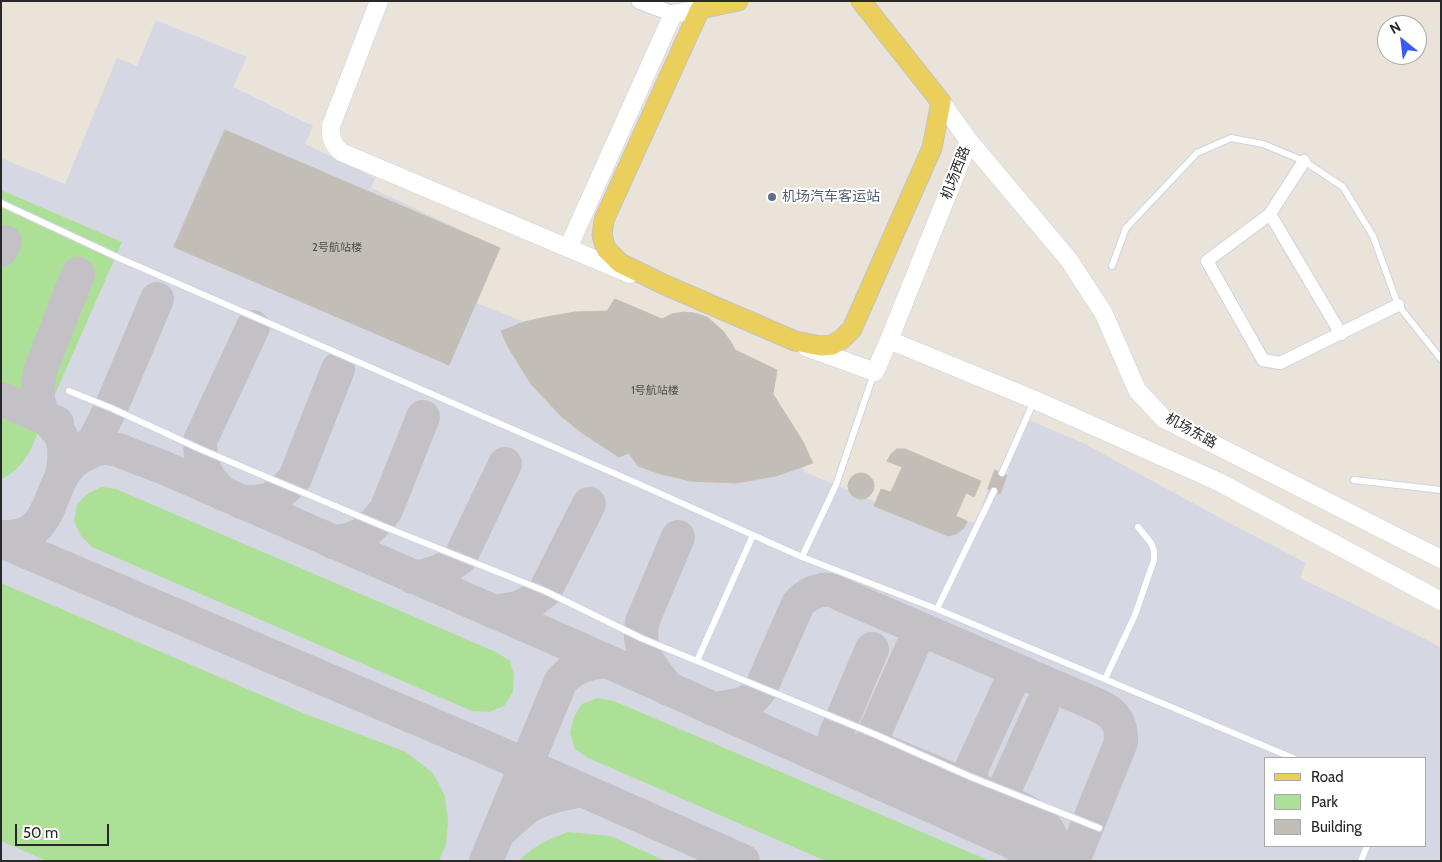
<!DOCTYPE html>
<html>
<head>
<meta charset="utf-8">
<style>
  body { margin:0 }
  #map { position:relative; width:1442px; height:862px; overflow:hidden; background:#eae3da; font-family:Cabin,sans-serif }
  canvas { display:block }
  .frame { position:absolute; inset:0; border:2px solid #282828; pointer-events:none }
  .legend { position:absolute; left:1264px; top:757px; width:162px; height:90px; box-sizing:border-box; background:#fff; border:1px solid #a9a9a9; margin:0; padding:6px 9px; list-style:none; font-size:15px; color:#282828 }
  .legend li { display:flex; align-items:center; gap:10px; height:25px }
  .legend b { width:25px; border:1px solid #a9a9a9 }
  .north { position:absolute; left:1377px; top:15px; width:50px; height:50px; box-sizing:border-box; background:#fff; border:1px solid #a9a9a9; border-radius:50%; rotate:331deg; font-size:14px; font-weight:700; line-height:20px; text-align:center; color:#282828 }
  .north::after { content:''; display:block; margin:auto; width:18px; height:22px; background:#3d59f4; clip-path:polygon(50% 0,100% 100%,50% 72%,0 100%) }
  .scale { position:absolute; left:15px; top:824px; width:94px; height:22px; box-sizing:border-box; border:2px solid #282828; border-top:0; padding-left:6px; font-size:15px; line-height:18px; white-space:nowrap; color:#282828; -webkit-text-stroke:4px #fff; paint-order:stroke }
</style>
</head>
<body>
<div id="map">
<canvas width="1442" height="862"></canvas>
<div class="frame"></div>
<ul class="legend">
<li><b style="height:6px;background:#ebcf5d"></b>Road</li>
<li><b style="height:14px;background:#ade097"></b>Park</li>
<li><b style="height:14px;background:#c2bdb6"></b>Building</li>
</ul>
<div class="north">N</div>
<div class="scale">50 m</div>
</div>
<script>
const c = document.querySelector('canvas').getContext('2d');
c.lineJoin = 'round';
function fillPath(path, color) { c.fillStyle = color; c.fill(path, 'evenodd'); }
function stroke(path, color, width, dash) { c.strokeStyle = color; c.lineWidth = width; c.lineCap = dash ? 'butt' : 'round'; c.setLineDash(dash || []); c.stroke(path); }
function write(font, color, halo, rows, align = 'center') {
  c.font = font + ' Cabin,"Noto Sans SC",sans-serif'; c.lineWidth = 4; c.setLineDash([]); c.textBaseline = 'middle'; c.strokeStyle = halo; c.fillStyle = color; for (const [text, x, y, turn = 0] of rows) {
    c.save(); c.translate(x, y); c.rotate((+turn || 0) * Math.PI / 180); c.textAlign = isNaN(turn) ? turn : align; if (halo) c.strokeText(text, 0, 0); c.fillText(text, 0, 0); c.restore();
  }
}
fillPath(new Path2D(`
  M156,20L247,57L233,87L313,126L305,144L375,178L371,188L500,248L477,303L524,322L546,317L575,312L607,311L615,299L662,319L672,314L684,312L694,313L707,317L723,331L731,342L735,350L777,370L773,394L802,440L813,463L802,467L805,472L876,502L875,506L948,536L956,534L964,528L967,521L976,523L995,470L1007,475L1013,456L1029,420L1083,443L1222,519L1306,563L1300,578L1431,642L1441,648V861H1V158L65,184L117,58L137,66ZM1266,758H1426V846H1266Z`), '#d5d7e3');
fillPath(new Path2D(`
  M1,190L122,242L30,451C23,462 15,474 1,479Z
  M101,487L116,489L496,652L510,661L514,675L513,692L504,706L489,712L472,711L92,547L81,536L74,521L77,504L87,494Z
  M1,583L303,713L406,752L433,773L445,796L448,821L446,845L439,861H47L1,841Z
  M597,698L614,701L990,861H826L588,758L575,749L570,733L574,717L582,704Z
  M568,832L610,836L666,861H519C535,845 547,840 568,832Z`), '#ade097');
stroke(new Path2D(`
  M1,250L5,242
  M1,399L57,423
  M79,457L95,439L111,408L157,299
  M62,476C64,464 66,452 63,441C60,431 53,426 47,419C35,404 37,389 40,371L78,274
  M223,494C205,476 200,467 200,441L253,327
  M241,502C269,503 277,498 295,478L338,369
  M1,537C47,539 46,506 62,476C68,465 77,458 88,453C95,449 105,447 113,449C118,449 123,452 128,454C138,458 149,462 160,466L573,646L1010,841L1046,861
  M1,541L489,749L743,861
  M333,542C361,540 369,531 386,510L423,417
  M413,577L425,576L434,573L446,568L460,558L505,464
  M494,612L518,608L532,601L545,591L589,504
  M668,689L656,673L645,657L641,638L642,622L678,537
  M713,709C726,707 743,707 753,698C756,695 759,691 761,688L798,604C806,595 818,588 831,590C834,590 839,593 842,595L1097,705C1114,713 1122,722 1121,742L1073,861
  M826,759C843,754 861,747 879,749L1019,808C1045,821 1048,826 1057,854
  M839,765C834,755 833,748 835,736L872,649
  M884,768L875,748L874,734L915,641
  M977,807L970,787L972,767L1012,680
  M998,822L997,813L1000,800L1042,706
  M500,831C510,822 521,810 533,804C548,796 566,793 582,790
  M486,861L561,681C573,667 588,663 605,661`), '#c4c1c6', 34);
const building = new Path2D(`
  M225,130L500,248L449,365L174,247Z
  M615,299L662,319L672,314L684,312L694,313L707,317L723,331L731,342L735,350L777,370L773,394L802,440L813,463L776,476L736,483L691,481L661,474L638,466L629,453L619,457L582,433L561,416L531,384L508,347L501,331L524,322L546,317L575,312L607,311Z
  M897,449H905L981,481L974,497L966,493L956,516L967,521L964,528L956,534L948,536L874,506L881,489L891,492L902,467L887,461L891,454Z
  M995,470L1007,475L1000,494L988,489Z
  M848 486a13 13 0 1 1 26 0a13 13 0 1 1-26 0Z`);
fillPath(building, '#c2bdb6');
stroke(building, '#c5bfb4', 1);
const service = new Path2D(`
  M1,203L119,258L641,485L802,557L937,609L1293,758
  M1112,266L1126,228L1197,153L1231,138L1263,144L1304,161L1343,187L1373,236L1398,305L1441,359
  M69,391L111,408L200,449L385,527L545,591L641,638L874,734L971,777L1099,828
  M1002,473L1034,401
  M1354,480L1441,490
  M802,557L836,485L874,373
  M937,609L994,491
  M697,661L753,535
  M1105,679L1135,615L1154,560V550L1151,543L1138,527
  M1361,861L1367,846`);
const minor = new Path2D(`
  M1304,161L1270,214L1207,261L1263,360L1280,363L1398,305
  M1270,214L1341,334`);
const tertiary = new Path2D(`
  M639,1L673,14`);
const secondary = new Path2D(`
  M379,1L331,126C330,137 332,143 341,152L568,248
  M969,141L1069,260L1104,314L1137,390L1164,419L1441,559
  M630,274L568,248L673,14L700,9
  M889,340L1035,400L1219,482L1441,601
  M806,347L875,372L889,340L969,141L941,102`);
const primary = new Path2D(`
  M738,1L700,9L604,220L602,235L606,249L620,263L665,285L795,341L821,346L832,345L842,339L852,329L932,148L941,102L861,1`);
stroke(service, '#cfd2e1', 8);
stroke(minor, '#cfd2e1', 14);
stroke(tertiary, '#cfd2e1', 17);
stroke(secondary, '#cfd2e1', 19);
stroke(primary, '#c3c3c3', 21);
stroke(service, '#fff', 6);
stroke(minor, '#fff', 12);
stroke(tertiary, '#fff', 15);
stroke(secondary, '#fff', 18);
stroke(primary, '#ebcf5d', 19);
for (const [x, y, r, color] of [
  [772,197,5,"#5c6f8a"]
]) { const dot = new Path2D(); dot.arc(x, y, r, 0, 2 * Math.PI); c.fillStyle = color; c.fill(dot); stroke(dot, '#fff', 2); }
write('11px', '#4e4d4c', null, [
  ["2号航站楼",337,248],
  ["1号航站楼",655,391]
]);
write('14px', '#282828', '#fff', [
  ["机场西路",956,173,-69],
  ["机场东路",1191,431,29]
]);
write('14px', '#4e5e75', '#fff', [
  ["机场汽车客运站",782,197]
], 'left');
</script>
</body>
</html>
